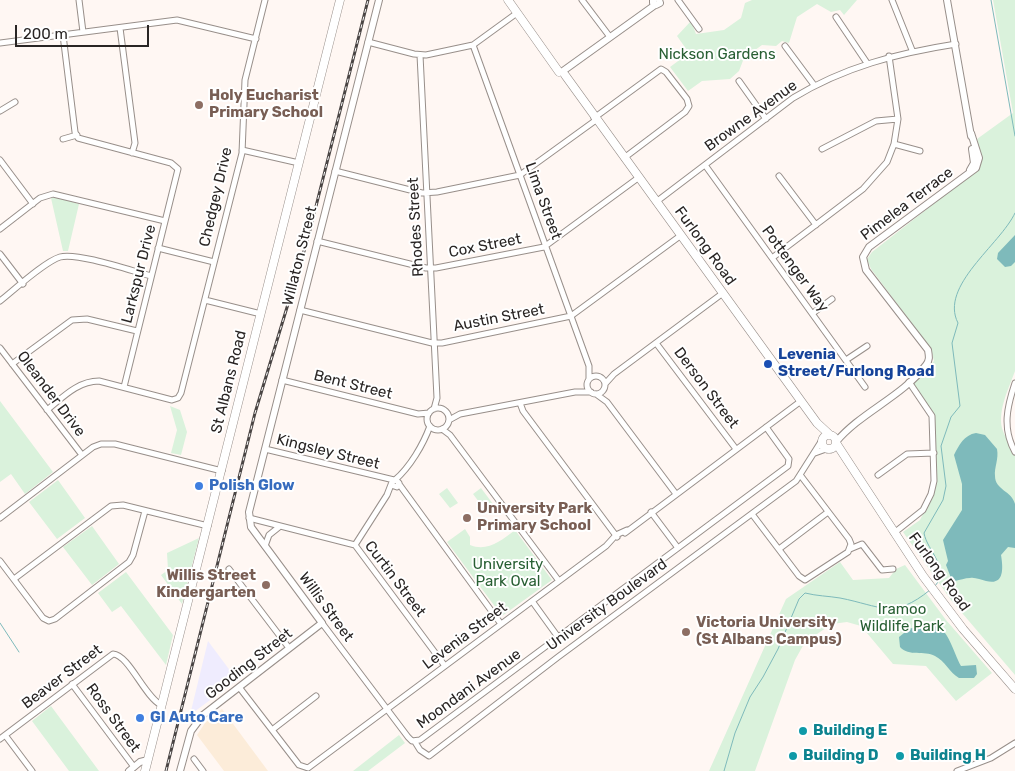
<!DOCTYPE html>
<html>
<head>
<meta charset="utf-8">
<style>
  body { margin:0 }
  #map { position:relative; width:1015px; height:771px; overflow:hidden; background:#fff7f3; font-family:Rubik,sans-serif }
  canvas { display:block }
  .scale { position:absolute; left:15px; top:25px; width:134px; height:22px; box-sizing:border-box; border:2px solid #292524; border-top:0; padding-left:6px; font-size:15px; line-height:18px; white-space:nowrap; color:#292524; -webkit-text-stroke:4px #fff; paint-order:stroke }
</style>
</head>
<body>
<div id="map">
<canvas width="1015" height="771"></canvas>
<div class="scale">200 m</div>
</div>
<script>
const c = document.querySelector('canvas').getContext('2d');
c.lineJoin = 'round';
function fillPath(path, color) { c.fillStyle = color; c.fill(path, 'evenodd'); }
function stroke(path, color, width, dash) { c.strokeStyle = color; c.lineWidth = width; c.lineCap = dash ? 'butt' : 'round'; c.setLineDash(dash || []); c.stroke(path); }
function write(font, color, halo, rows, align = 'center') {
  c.font = font + ' Rubik,sans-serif'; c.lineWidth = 4; c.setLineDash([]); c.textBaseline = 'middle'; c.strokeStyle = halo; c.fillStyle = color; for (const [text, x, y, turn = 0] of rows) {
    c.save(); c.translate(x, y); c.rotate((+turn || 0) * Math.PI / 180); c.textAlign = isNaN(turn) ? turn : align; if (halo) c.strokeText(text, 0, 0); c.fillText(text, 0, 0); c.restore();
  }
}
fillPath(new Path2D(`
  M208,641L237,680L190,715Z`), '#efecfe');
fillPath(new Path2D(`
  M222,709L268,771H224L197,735L205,723Z`), '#fcecd9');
fillPath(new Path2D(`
  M752,0H857L844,15L840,10L831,12L817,4L797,17L789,43L782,41L776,46L762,45L744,58L739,71L730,79L702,81L688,91L670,67L689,53L677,36L691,21L696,34L724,30L741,18L745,3Z
  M993,0H1015V371C1009,388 998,409 1002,428C1004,436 1011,445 1015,452V675L951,600L903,532L920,520L935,489L937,479L934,416L913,383L934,361L931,349L871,269L867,259L872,252L977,170L982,159L977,139L1013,113Z
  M56,197L79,204L68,251H63L51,198Z
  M0,401L53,472L25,494L11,474L0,482Z
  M170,406L180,410L187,432L181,455L171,453L177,430Z
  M58,480L85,518L57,539L29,502Z
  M447,488L458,503L450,508L439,494Z
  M481,488L493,504L485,510L473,494Z
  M92,526L119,564L92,585L63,547Z
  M465,529L470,537V545C487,552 501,541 515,530L552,580L502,616L447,542Z
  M199,538L182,604L161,575L168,570L167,553Z
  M840,562L853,580L889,578L896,569L905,565L946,620L992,673L956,701L926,666L893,664L861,626L847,622L832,624L805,642L795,660L755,771H709L786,599Z
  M126,572L173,635L166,665L121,606L112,612L98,593Z
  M51,706L99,771H69L32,721Z
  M399,735L405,743L368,771H353Z`), '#daf2dc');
fillPath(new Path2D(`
  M1015,235V262L1011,266L1005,267L997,259L998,253Z
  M976,433L985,435L997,449C999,459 994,468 995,476C995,490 1012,491 1015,504C1015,517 1015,534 1015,548L1008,547L1001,555C1003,567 1005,586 986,581C981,580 975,577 970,578C965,578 960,580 955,581L951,578L946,565L948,561L943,540L962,510V484L954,455C959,445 964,435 976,433Z
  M931,622C949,628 953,652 961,666L976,665L977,674L974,678H959C950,673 945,661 935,656C924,650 909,657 900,647L899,637L909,629Z`), '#7ebabb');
stroke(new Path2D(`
  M991,0L1015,136
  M935,586C951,568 927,551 924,533L943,500L946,486L941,446L951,417L960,406L952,343L958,323C939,286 1000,245 1015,213
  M0,623L19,652
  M724,771L735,733L750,697L763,677L778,649L799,599L805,593C817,596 828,596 840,598C881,606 893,620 930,590`), '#7ebabb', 1);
const minor = new Path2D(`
  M79,0L83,32
  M582,0L610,37
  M678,0L699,29
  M892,0L912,50
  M836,17L867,63
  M120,28L135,143L132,153
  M63,35L75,132L78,138L171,163L178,169L124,387
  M368,42L414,54L426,55L473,45L517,13
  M0,43L177,20L256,39
  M473,45L589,366V379
  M785,46L814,85
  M420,55L437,398L434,409
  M739,81L766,119
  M0,111L15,102
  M594,118L661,69L666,72L687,99L689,106L685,112L624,158
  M63,139L77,135
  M894,144L920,151
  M822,149L876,121L898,119
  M242,150L299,163
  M0,160L33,204
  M705,165L865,387
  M335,171L422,193L437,192L520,175L596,120
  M779,176L816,225
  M656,202L793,98C844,67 898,53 956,44
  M0,229L40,198L53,194L165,221
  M317,241L426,268H436L544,247L638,178
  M158,248L214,262
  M0,254L23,284
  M772,258L863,189L887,162L894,144L898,119L889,56
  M205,300L261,314
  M0,301C14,290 44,262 60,257C77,252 132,271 151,276
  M300,310L432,343H442L571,316L680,236
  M813,313L832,299
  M656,343L736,449
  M0,348L82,455
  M846,360L867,346
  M12,364L72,320L87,319L137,331
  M587 385a9 9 0 1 1 18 0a9 9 0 1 1-18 0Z
  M282,380L418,414L429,413
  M1015,383C1007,407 1002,428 1015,452
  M605,384L614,374L723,293
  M596,394L607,402L676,494
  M520,403L523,411L617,537
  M427 419a11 11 0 1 1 22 0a11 11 0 1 1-22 0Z
  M47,410C63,397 78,381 99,381L172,400L178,398L181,393L242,153L245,80L265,0
  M449,420L460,414L575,392H591
  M442,429L450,435L559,581
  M265,449L394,480
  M815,453L826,449
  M878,475L907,454L934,453
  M395,480C410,467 423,445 430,426
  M399,484L501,624
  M651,512L678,548
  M752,514L799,576L805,580L848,552L851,544L849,539L801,476
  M0,518L93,447L101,444H115L222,471
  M249,518L355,545L445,666
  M625,533L801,401
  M894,533L923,510L931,494L934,481L932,416L909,382
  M355,545L387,495L392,482L396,480L399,483L397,487L391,485
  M265,546L269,535L279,527
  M779,549L828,512
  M850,549L862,544L882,570L893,569
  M0,561L43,618L49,621L55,619L129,562L133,555L145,511
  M229,569L289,648
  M14,579L111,506L123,505L208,526
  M532,601L558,637
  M322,623L408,737L412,741L420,740L788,466L789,459L766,427
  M72,684L134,767
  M239,687L299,765L308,768L606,546L616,535L627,530
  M272,730L316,696
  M5,735L32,771
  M0,739L113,654C129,655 144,696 161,705
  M415,742L420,750L429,756L558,657L796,481L822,440
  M194,759L203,771
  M957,771L991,758L1015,743`);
const tertiary = new Path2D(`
  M653,0V3L656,5L660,3L659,0
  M947,0L971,136
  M563,71L655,5
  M970,170L974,163L972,149
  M836,442C861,412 902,397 926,365C930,360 929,356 928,350L866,270L863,257L869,247L976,168L979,158L971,133
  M129,771L140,762L148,760
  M180,771L191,731L203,715L322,623L251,527L249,512L379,0`);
const secondary = new Path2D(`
  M508,0L559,72
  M565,75L801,401L817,423L830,435
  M822 442a7 7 0 1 1 14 0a7 7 0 1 1-14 0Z
  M836,443L923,576L963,629L1015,689
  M145,771L340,0`);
stroke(minor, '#988f8a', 7);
stroke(tertiary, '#988f8a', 8);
stroke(secondary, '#988f8a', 9);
stroke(minor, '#fff', 5);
stroke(tertiary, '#fff', 6);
stroke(secondary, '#fff', 8);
const rail = new Path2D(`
  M166,771L255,413L308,238L368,0`);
stroke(rail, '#4a4544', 3);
stroke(rail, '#fff', 1, [4]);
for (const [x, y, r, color] of [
  [199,105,5,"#8d6e63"],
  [768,364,5,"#1a4fb4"],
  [199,486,5,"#3f7fe0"],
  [467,518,5,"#8d6e63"],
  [266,585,5,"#8d6e63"],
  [686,632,5,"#8d6e63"],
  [140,718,5,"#3f7fe0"],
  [803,731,5,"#0f9aa8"],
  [793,756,5,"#0f9aa8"],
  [900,756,5,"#0f9aa8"]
]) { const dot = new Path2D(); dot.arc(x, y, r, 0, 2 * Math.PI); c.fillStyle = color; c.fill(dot); stroke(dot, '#fff', 2); }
write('15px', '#285f33', '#fff', [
  ["Nickson Gardens",717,55],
  ["University",508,565],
  ["Park Oval",508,582],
  ["Iramoo",902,610],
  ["Wildlife Park",902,627]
]);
write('bold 15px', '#785e54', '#fff', [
  ["Holy Eucharist",209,96],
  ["Primary School",209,113],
  ["University Park",477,509],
  ["Primary School",477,526],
  ["Willis Street",256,576,"right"],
  ["Kindergarten",256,593,"right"],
  ["Victoria University",696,623],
  ["(St Albans Campus)",696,640]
], 'left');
write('15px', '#292524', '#fff', [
  ["Browne Avenue",751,116,-36],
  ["Chedgey Drive",216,197,-77],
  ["Lima Street",543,201,70],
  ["Pimelea Terrace",907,204,-37],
  ["Rhodes Street",416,227,-93],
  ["Cox Street",485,246,-11],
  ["Furlong Road",705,246,54],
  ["Willaton Street",300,256,-76],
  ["Pottenger Way",795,269,54],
  ["Larkspur Drive",139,274,-76],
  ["Austin Street",499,318,-11],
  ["St Albans Road",229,382,-76],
  ["Bent Street",353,385,14],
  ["Derson Street",706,388,53],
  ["Oleander Drive",51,394,53],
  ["Kingsley Street",328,452,14],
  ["Furlong Road",939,572,54],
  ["Curtin Street",395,579,53],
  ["University Boulevard",607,605,-36],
  ["Willis Street",326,607,54],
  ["Levenia Street",465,636,-37],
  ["Gooding Street",249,664,-38],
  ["Beaver Street",62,677,-37],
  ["Moondani Avenue",469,689,-36],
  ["Ross Street",113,718,54]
]);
write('bold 15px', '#164399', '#fff', [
  ["Levenia",778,355],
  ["Street/Furlong Road",778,372]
], 'left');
write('bold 15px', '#366cbe', '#fff', [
  ["Polish Glow",209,486],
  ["GI Auto Care",150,718]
], 'left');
write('bold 15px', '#0d838f', '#fff', [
  ["Building E",813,731],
  ["Building D",803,756],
  ["Building H",910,756]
], 'left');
</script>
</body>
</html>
